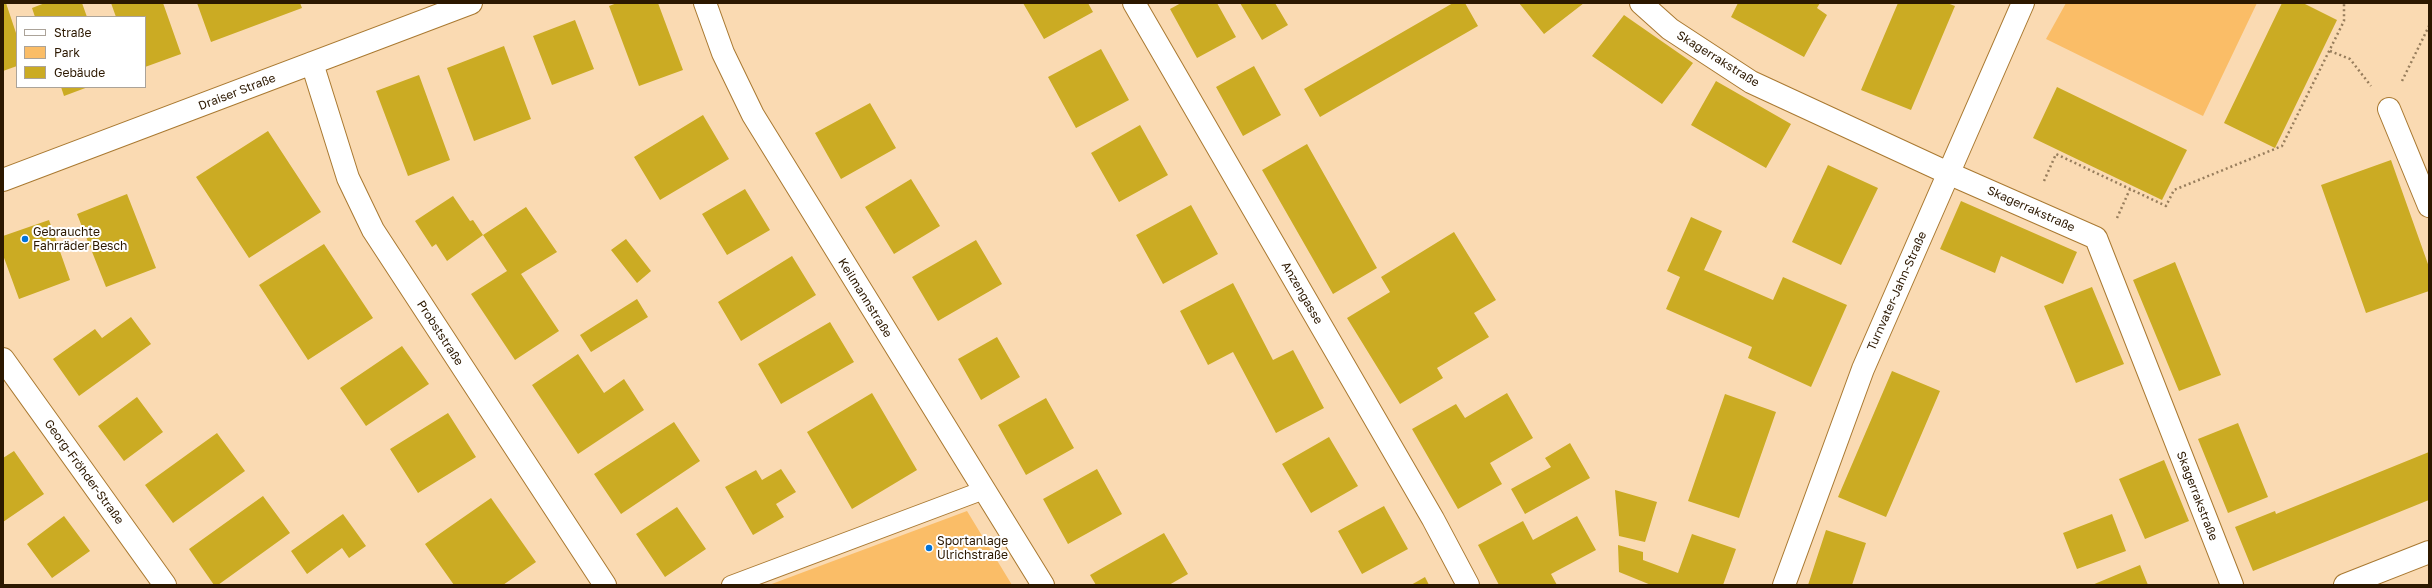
<!DOCTYPE html>
<html>
<head>
<meta charset="utf-8">
<style>
  body { margin:0 }
  #map { position:relative; width:2432px; height:588px; overflow:hidden; background:#fadab2; font-family:"Golos Text",sans-serif }
  canvas { display:block }
  .frame { position:absolute; inset:0; border:4px solid #2c1800; pointer-events:none }
  .legend { position:absolute; left:16px; top:16px; width:130px; height:72px; box-sizing:border-box; background:#fff; border:1px solid #aba399; margin:0; padding:5px 7px; list-style:none; font-size:12px; color:#2c1800 }
  .legend li { display:flex; align-items:center; gap:8px; height:20px }
  .legend b { width:20px; border:1px solid #aba399 }
</style>
</head>
<body>
<div id="map">
<canvas width="2432" height="588"></canvas>
<div class="frame"></div>
<ul class="legend">
<li><b style="height:5px;background:#fff"></b>Straße</li>
<li><b style="height:11px;background:#fabd67"></b>Park</li>
<li><b style="height:11px;background:#cbab23"></b>Gebäude</li>
</ul>
</div>
<script>
const c = document.querySelector('canvas').getContext('2d');
c.lineJoin = 'round';
function fillPath(path, color) { c.fillStyle = color; c.fill(path, 'evenodd'); }
function stroke(path, color, width, dash) { c.strokeStyle = color; c.lineWidth = width; c.lineCap = dash ? 'butt' : 'round'; c.setLineDash(dash || []); c.stroke(path); }
function write(font, color, halo, rows, align = 'center') {
  c.font = font + ' "Golos Text",sans-serif'; c.lineWidth = 4; c.setLineDash([]); c.textBaseline = 'middle'; c.strokeStyle = halo; c.fillStyle = color; for (const [text, x, y, turn = 0] of rows) {
    c.save(); c.translate(x, y); c.rotate((+turn || 0) * Math.PI / 180); c.textAlign = isNaN(turn) ? turn : align; if (halo) c.strokeText(text, 0, 0); c.fillText(text, 0, 0); c.restore();
  }
}
fillPath(new Path2D(`
  M2066,3H2257L2203,116L2046,39Z
  M967,511L1012,585H769Z`), '#fabd67');
fillPath(new Path2D(`
  M3,3H6L17,36V66L3,71Z
  M45,3H82L87,17H35L32,8Z
  M111,3H163L181,54L145,67V17H116Z
  M197,3H300L302,8L211,42Z
  M617,3H658L683,70L639,86L609,6Z
  M1023,3H1088L1093,12L1044,39Z
  M1181,3H1217L1236,37L1197,58L1170,9Z
  M1240,3H1275L1288,25L1262,40Z
  M1453,3H1465L1478,26L1320,117L1304,89Z
  M1519,3H1584L1544,34Z
  M1738,3H1820L1817,8L1827,15L1804,57L1731,17Z
  M1898,3H1947L1955,6L1911,110L1861,90Z
  M2282,3H2303L2337,20L2275,148L2224,123Z
  M1624,15L1693,63L1662,104L1592,56Z
  M575,20L594,69L552,85L533,36Z
  M504,46L531,119L474,141L447,68Z
  M1101,49L1129,100L1076,128L1048,77Z
  M1254,66L1281,115L1243,136L1216,87Z
  M419,75L450,160L408,176L376,91Z
  M1716,81L1791,124L1766,168L1691,125Z
  M61,87H88L64,96Z
  M2057,87L2187,150L2162,200L2033,138Z
  M870,103L896,148L841,179L815,133Z
  M703,115L729,159L660,200L634,157Z
  M1140,125L1168,175L1119,202L1091,153Z
  M268,131L321,212L249,258L196,177Z
  M1307,144L1377,268L1333,294L1262,170Z
  M2391,160L2429,267V291L2366,313L2321,185Z
  M1828,165L1878,188L1841,265L1792,242Z
  M911,179L940,226L894,254L865,207Z
  M745,189L770,230L727,255L702,214Z
  M127,194L156,268L106,287L77,214Z
  M453,196L470,221L473,220L483,235L526,207L557,252L521,274L559,331L515,360L471,294L507,271L483,235L447,261L436,244L432,247L415,221Z
  M1961,201L2077,252L2063,284L2001,256L1995,273L1940,249Z
  M1191,205L1218,254L1163,284L1136,235Z
  M1691,217L1722,231L1704,270L1773,300L1783,277L1847,305L1811,387L1748,358L1752,347L1666,309L1680,277L1667,271Z
  M49,220L70,280L19,299L3,255V236Z
  M1454,232L1496,300L1474,313L1489,337L1437,368L1443,378L1400,404L1347,318L1390,292L1381,277Z
  M626,239L651,271L637,283L611,250Z
  M976,240L1002,284L938,321L912,277Z
  M324,244L373,318L308,360L259,285Z
  M792,256L816,295L741,341L718,302Z
  M2175,262L2221,375L2179,391L2133,280Z
  M1233,283L1273,360L1293,350L1324,408L1276,433L1233,352L1208,365L1180,311Z
  M2092,287L2124,364L2076,383L2044,306Z
  M637,299L648,317L591,352L580,335Z
  M131,317L151,344L79,396L53,359L95,329L102,338Z
  M830,322L854,362L781,404L758,364Z
  M997,337L1020,377L981,400L958,359Z
  M402,346L429,384L366,426L340,388Z
  M578,354L604,393L624,379L644,410L578,454L532,385Z
  M1892,371L1940,391L1886,517L1838,497Z
  M872,393L917,470L852,509L807,432Z
  M1507,393L1533,438L1490,463L1502,484L1458,509L1412,429L1456,404L1465,418Z
  M1725,394L1776,412L1739,518L1688,501Z
  M137,397L163,432L124,461L98,426Z
  M1046,398L1074,448L1026,475L998,425Z
  M448,413L476,457L418,493L390,449Z
  M674,422L700,461L621,514L594,474Z
  M2238,423L2268,497L2228,513L2198,439Z
  M217,433L245,471L173,523L145,485Z
  M1329,437L1358,486L1311,513L1282,464Z
  M1570,443L1590,478L1525,514L1511,489L1551,467L1545,458Z
  M14,451L44,494L3,522V458Z
  M2429,452V500L2253,571L2235,527L2275,511L2276,514Z
  M2164,460L2189,521L2145,539L2119,479Z
  M781,469L796,492L776,504L784,517L753,535L725,487L756,470L762,480Z
  M1097,469L1122,514L1068,544L1043,499Z
  M1615,490L1657,502L1645,542L1619,536Z
  M263,496L290,533L218,585H214L189,549Z
  M491,498L536,562L503,585H454L425,544Z
  M1384,506L1408,549L1362,574L1338,531Z
  M677,507L706,549L665,577L636,534Z
  M343,514L366,546L349,558L342,548L307,574L291,551Z
  M2112,514L2126,551L2077,569L2063,533Z
  M64,516L90,551L52,578L27,544Z
  M1577,516L1596,550L1551,574L1557,585H1499L1478,545L1523,521L1533,540Z
  M1826,530L1866,543L1852,585H1808Z
  M1164,533L1188,574L1169,585H1096L1090,575Z
  M1692,534L1736,549L1723,585H1651L1619,572L1618,545L1643,552V560L1678,573Z
  M2140,565L2148,585H2092Z
  M1425,577L1429,585H1411Z`), '#cbab23');
const lane = new Path2D(`
  M731,585L984,490`);
const street = new Path2D(`
  M705,3L723,53L753,115L1043,585
  M1134,3L1433,519L1468,585
  M1641,3L1670,29L1751,82L1948,173L2096,238L2232,585
  M312,63L348,178L373,230L605,585
  M2389,109L2429,206
  M3,180L471,3
  M3,359L165,585
  M2345,585L2429,552`);
const secondary = new Path2D(`
  M1784,585L1863,369L2023,3`);
stroke(lane, '#a97931', 20);
stroke(street, '#a97931', 24);
stroke(secondary, '#a97931', 24);
stroke(new Path2D(`
  M2330,51L2350,59L2371,86
  M2402,81L2429,26
  M2044,181L2056,154L2166,206L2174,190L2282,146L2344,21V3
  M2117,218L2130,189`), '#977d5c', 2.5, [2, 3]);
stroke(lane, '#fff', 18);
stroke(street, '#fff', 22);
stroke(secondary, '#fff', 22);
for (const [x, y, r, color] of [
  [25,239,4,"#0073da"],
  [929,548,4,"#0073da"]
]) { const dot = new Path2D(); dot.arc(x, y, r, 0, 2 * Math.PI); c.fillStyle = color; c.fill(dot); stroke(dot, '#fff', 1.5); }
write('12px', '#2c1800', '#fff', [
  ["Skagerrakstraße",1718,59,32],
  ["Draiser Straße",237,92,-21],
  ["Skagerrakstraße",2031,209,24],
  ["Turnvater-Jahn-Straße",1897,291,-66],
  ["Anzengasse",1302,293,60],
  ["Keilmannstraße",865,298,58],
  ["Probststraße",440,333,57],
  ["Georg-Fröhder-Straße",84,472,54],
  ["Skagerrakstraße",2197,496,69]
]);
write('12px', '#2c1800', '#fff', [
  ["Gebrauchte",33,232],
  ["Fahrräder Besch",33,246],
  ["Sportanlage",937,541],
  ["Ulrichstraße",937,555]
], 'left');
</script>
</body>
</html>
